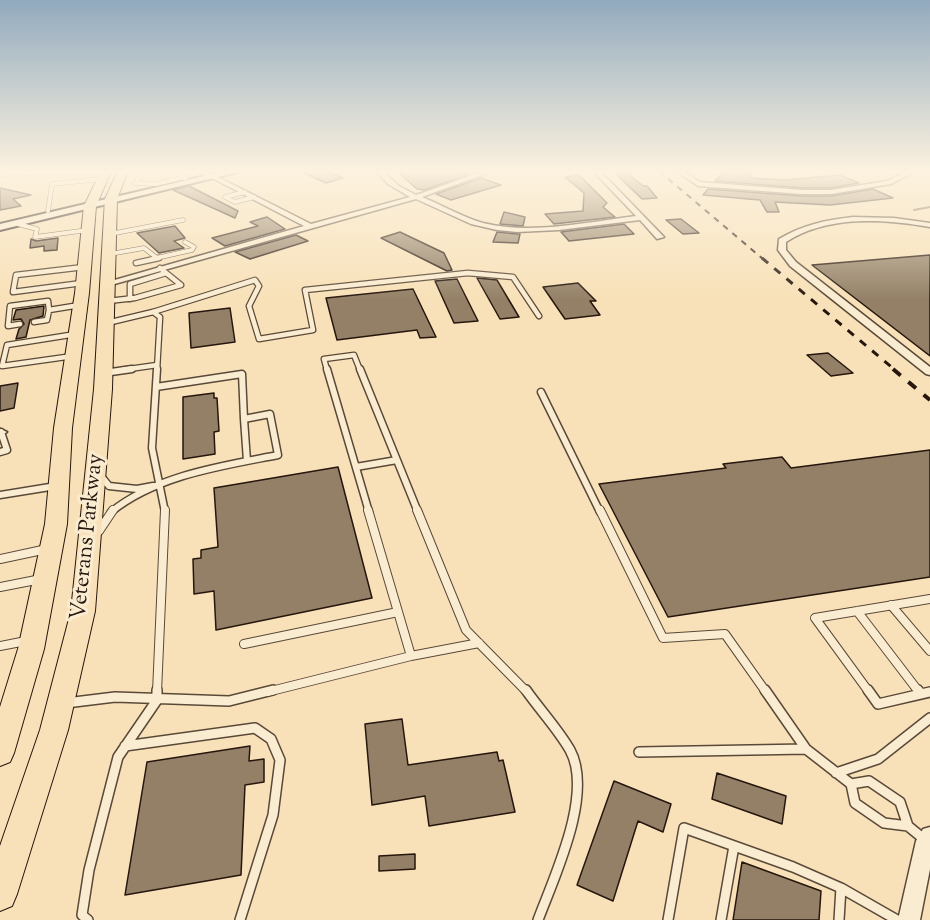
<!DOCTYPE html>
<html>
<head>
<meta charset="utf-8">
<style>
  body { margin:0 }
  canvas { display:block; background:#f8e1b8 }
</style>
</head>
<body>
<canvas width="930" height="920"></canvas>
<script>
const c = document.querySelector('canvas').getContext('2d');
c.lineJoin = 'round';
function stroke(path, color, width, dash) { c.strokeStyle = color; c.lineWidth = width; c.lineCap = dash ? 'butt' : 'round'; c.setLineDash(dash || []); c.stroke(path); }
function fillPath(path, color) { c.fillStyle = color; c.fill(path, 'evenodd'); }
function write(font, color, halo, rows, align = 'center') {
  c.font = font + ' "Sorts Mill Goudy",serif'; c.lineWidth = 6; c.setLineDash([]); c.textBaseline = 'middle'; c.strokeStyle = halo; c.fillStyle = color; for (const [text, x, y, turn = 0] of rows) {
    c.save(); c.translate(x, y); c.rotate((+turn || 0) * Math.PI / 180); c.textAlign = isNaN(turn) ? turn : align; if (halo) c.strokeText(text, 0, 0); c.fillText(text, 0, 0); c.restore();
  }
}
stroke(new Path2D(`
  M914,210L930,207`), '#796651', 2);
const building = new Path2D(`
  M300,171H326L343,178L326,183Z
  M408,171H462L469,174L425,190L417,189L399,173Z
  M620,171H625L643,186H647L657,198L642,199L617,175Z
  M724,171H750L751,178L785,180L840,175L859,183L831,188H802L715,181Z
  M579,175L607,203L603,207L615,217L554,224L545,214L583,211L584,193L565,177Z
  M481,178L501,185L451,200L436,194Z
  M189,186L238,211L235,218L173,190Z
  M0,188L31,195L13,199L21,206L0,210Z
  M708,189L802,196H831L873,189L893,198L830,205L775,202L779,212H767L760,200L703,195Z
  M504,212L525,217L523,226L500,224Z
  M267,217L285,229L225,246L212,238L258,226L250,222Z
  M681,219L699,233L683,234L666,220Z
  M624,224L634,234L569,241L561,232Z
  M175,226L185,238L174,241L184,248L159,253L137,233Z
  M400,232L444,253L452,270L447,271L381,238Z
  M497,232L517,234H520L518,243L493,242Z
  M296,235L308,241L250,259L235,252Z
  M58,238L57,250L44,251V246L30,248L31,239L36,241Z
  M930,255V356L812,265Z
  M477,278L497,280L519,317L500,319Z
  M457,279L478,321L454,323L435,281Z
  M578,283L596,301H590L600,315L565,319L543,287Z
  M413,289L436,337L420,338L417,330L337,340L326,298Z
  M44,306L43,316L30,320L26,337L16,339L19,329L24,324L21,319L13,320L16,310Z
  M230,308L235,342L191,348L189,313Z
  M828,353L853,373L831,376L807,355Z
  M18,383L14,408L0,411V386Z
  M214,393V398H217L219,431L214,432L215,454L183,459V397Z
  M930,450V577L668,617L599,484L726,468L723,464L782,457L791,468Z
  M338,467L372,598L216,630L214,591L194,594L193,559L201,558V550L218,547L214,488Z
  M402,719L408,765L497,752L499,761L503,760L515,812L429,826L425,796L372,805L365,724Z
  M250,746L249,761L264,759V782L245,785L241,875L125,895L147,762Z
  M717,773L786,796L782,824L712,799Z
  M614,781L671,804L663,832L638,821L613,901L577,885Z
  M415,854V869L379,871V856Z
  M742,862L821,891L819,920H733Z`);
fillPath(building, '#938066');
stroke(building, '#26160e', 1.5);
const laneFar4 = new Path2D(`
  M144,171L135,183L156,184L185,177
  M173,171L186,178
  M22,173L106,172
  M0,175L23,172
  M211,177L203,173L212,171
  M245,192L225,197L235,202L254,197
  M48,211L52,184L102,179
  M14,223L37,229L35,237L88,230
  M110,234L183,220
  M110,254L144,248L157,258
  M152,259L192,250L194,247L185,242`);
const laneFar3 = new Path2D(`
  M136,263L159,258
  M82,283L13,292L16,275L84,267
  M130,299V284L166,273
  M108,301L135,298L181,285L160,268
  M153,312L160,317L157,370
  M34,322L47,320L49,310L80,305
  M107,323L153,312L255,280L259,286L249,306L259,339L313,330L305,290L468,273L513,277L539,316
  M20,324L8,326L10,306L48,301L49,310
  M73,356L2,366L7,345L76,334
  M122,370L157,365
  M327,370L324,359L354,355L360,370`);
const laneFar2 = new Path2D(`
  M157,369L152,448L165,512
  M327,369L369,512
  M360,369L418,512
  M104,373L132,369
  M156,387L242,374L244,419
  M541,392L600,512
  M0,452L7,450L1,432
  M356,467L397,460
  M100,475L109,486L137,489L153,486
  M0,495L56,486
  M111,512C157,475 222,466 278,455L270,414L244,419L247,461`);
const laneFar1 = new Path2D(`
  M417,510L466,630L527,692
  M600,510L663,638L725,634L766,692
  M99,531L113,510
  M0,559L47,549
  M0,587L41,579
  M891,605L930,651
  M857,611L919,692
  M244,644L398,612
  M0,646L26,641
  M411,656L479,643
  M157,692L165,510
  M267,692L411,656L368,510
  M869,692L815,618L930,599`);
const lane = new Path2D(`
  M526,690C540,710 558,729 570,750C594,794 554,877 538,920
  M765,690L806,749
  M868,690L878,704L930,692
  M918,690L921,694
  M66,703L115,697L229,701L273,690
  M125,746L255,728L271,739L280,760L273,815L240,920
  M639,752L806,749L851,784L855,803L884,823L908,826L930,844
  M836,773L878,759L930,718
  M851,784L869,781L900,802L908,826
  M88,920L82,915L89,870L118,757L157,700V690
  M668,920L684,828L793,867L841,888L897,920
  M721,920L734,846
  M839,920L841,888`);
const street = new Path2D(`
  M376,171H383L399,186L416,195L484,171H493L422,197C442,205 462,217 483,223C532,235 586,222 636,216L593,171H600L664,237L657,239L640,220L559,230L517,232L497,230L471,224L416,199L111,285L104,283L304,226L212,178V176H216L311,224L410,197L388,184Z
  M676,171H683L700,182L802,190H831L887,181L908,171H916L891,184L831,194H802L698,186Z
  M853,217L894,218L930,223V227C883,219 828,215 786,242V250L796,262L930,367V375L926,374L790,266L778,250L779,239C802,225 826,220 853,217Z
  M0,429L7,432L0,436Z
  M930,827V869L920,920H898L916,841L923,829Z`);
const secondary = new Path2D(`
  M226,171H242L0,230V224Z`);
const primary = new Path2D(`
  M101,171H111L96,206L89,293L72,428L67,524L44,649L14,753L10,762L0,766V707L18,649L45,524L54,428L75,293L84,206Z
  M118,171H128L117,199L112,389L95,611L68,730L17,894L12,906L0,911V846L40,730L71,611L94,389L105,199Z`);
stroke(laneFar4, '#5a4938', 5);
stroke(laneFar3, '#5a4938', 7);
stroke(laneFar2, '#5a4938', 9);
stroke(laneFar1, '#5a4938', 10);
stroke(lane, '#5a4938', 12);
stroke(street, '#5a4938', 3);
stroke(secondary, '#26160e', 4);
stroke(primary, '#26160e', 2);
stroke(laneFar4, '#faecd1', 4);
stroke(laneFar3, '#faecd1', 4.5);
stroke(laneFar2, '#faecd1', 6);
stroke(laneFar1, '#faecd1', 8);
stroke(lane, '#faecd1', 9);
fillPath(street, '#faecd1');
fillPath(secondary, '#faecd1');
fillPath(primary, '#f8e1b8');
stroke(new Path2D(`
  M659,171L763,259`), '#26160e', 2, [6, 6]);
stroke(new Path2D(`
  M762,258L895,370`), '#26160e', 3, [8, 8]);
stroke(new Path2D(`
  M893,369L930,400`), '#26160e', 4, [10, 10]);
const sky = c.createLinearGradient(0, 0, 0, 300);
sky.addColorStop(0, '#92aabe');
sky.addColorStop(0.57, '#fcf2df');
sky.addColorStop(1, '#fcf2df00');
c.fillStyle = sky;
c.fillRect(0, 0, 930, 300);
write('22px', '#26160e', '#faecd1', [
  ["Veterans Parkway",89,537,-84]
]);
</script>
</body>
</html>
